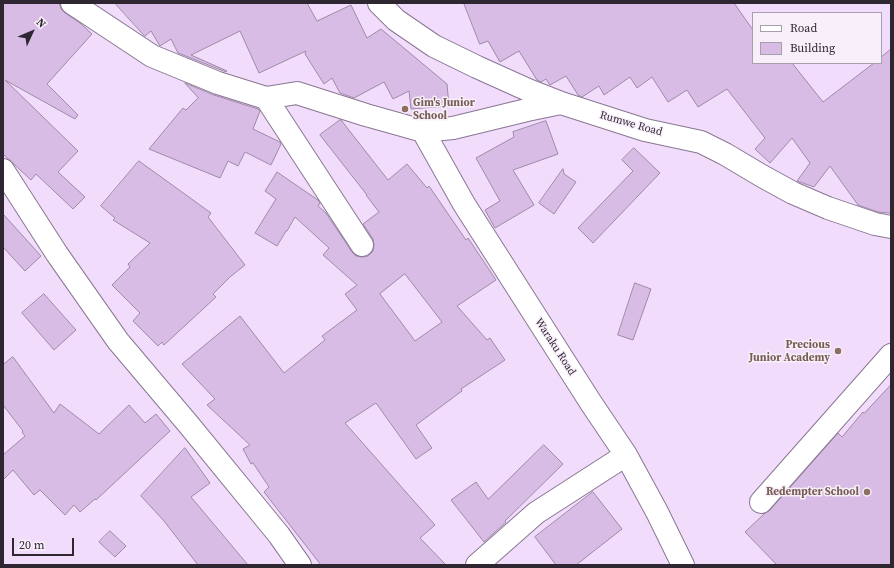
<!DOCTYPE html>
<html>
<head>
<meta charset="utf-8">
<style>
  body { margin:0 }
  #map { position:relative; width:894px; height:568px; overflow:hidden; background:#f1ddfb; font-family:"Source Serif 4",serif }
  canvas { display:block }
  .frame { position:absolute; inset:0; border:4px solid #2e2732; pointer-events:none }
  .legend { position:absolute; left:752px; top:12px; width:130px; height:52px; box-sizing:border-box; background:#f8effb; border:1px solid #a79fab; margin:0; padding:5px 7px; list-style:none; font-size:12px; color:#2e2732 }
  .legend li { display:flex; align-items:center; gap:8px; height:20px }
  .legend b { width:20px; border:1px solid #a79fab }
  .north { position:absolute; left:12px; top:12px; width:40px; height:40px; -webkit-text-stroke:3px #f8effb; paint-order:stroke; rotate:46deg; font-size:11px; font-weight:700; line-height:16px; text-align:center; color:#2e2732 }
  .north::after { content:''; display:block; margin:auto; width:14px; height:18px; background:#2e2732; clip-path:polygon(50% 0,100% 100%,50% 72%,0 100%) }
  .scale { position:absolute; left:12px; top:538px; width:62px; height:18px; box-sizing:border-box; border:2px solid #2e2732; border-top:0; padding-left:5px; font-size:12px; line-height:14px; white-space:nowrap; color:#2e2732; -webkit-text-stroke:3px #f8effb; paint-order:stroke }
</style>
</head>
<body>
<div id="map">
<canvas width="894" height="568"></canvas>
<div class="frame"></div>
<ul class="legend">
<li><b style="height:5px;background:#fff"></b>Road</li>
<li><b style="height:11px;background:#d8bce5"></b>Building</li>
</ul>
<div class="north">N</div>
<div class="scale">20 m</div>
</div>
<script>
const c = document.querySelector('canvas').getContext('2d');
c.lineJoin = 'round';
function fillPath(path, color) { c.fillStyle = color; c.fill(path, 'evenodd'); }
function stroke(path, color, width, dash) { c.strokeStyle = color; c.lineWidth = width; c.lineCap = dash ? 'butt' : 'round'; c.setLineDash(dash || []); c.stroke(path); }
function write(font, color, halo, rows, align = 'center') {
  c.font = font + ' "Source Serif 4",serif'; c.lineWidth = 3; c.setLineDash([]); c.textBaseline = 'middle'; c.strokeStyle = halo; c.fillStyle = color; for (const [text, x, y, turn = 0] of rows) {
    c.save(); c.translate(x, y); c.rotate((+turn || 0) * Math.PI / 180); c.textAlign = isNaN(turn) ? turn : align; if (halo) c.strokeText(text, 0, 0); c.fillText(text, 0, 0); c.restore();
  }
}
const building = new Path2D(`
  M3,3H58L60,5L61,9L65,13L80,23L92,34L47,84L78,115L75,119L5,80L78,151L58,172L85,197L73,209L36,174L31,180L3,154Z
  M115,3H307L317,21L351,5L367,38L381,29L447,84L449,106L411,109L409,91L393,99L384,82L354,98L340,93L332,78L324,84L305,54L306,51L259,73L240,31L191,55L227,71L226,72L178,53L171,39L160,46L151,31L145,36Z
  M464,3H734L753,30V63H792L823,102L874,63H881V57L891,49V213L878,212L858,205L830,166L814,187L797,181L810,163L792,138L770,163L755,149L765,138L727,89L698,107L687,90L668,102L652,77L637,88L630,77L604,95L599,86L582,97L578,95L566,76L550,85L546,79L541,82L537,80L519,51L500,62L488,41L480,44Z
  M185,83L214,95L258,109L260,111L253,129L280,142L281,144L271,165L245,152L238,166L228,161L220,178L149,149L183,108L186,110L198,98Z
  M340,120H341L388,180L407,164L427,188L429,186L466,240L468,238L496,280L457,306L487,340L490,338L505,360L461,389L462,391L416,425L432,448L416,459L376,403L345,423L435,525L420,538L446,565H321L264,492L269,487L253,463L251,464L243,449L250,445L207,405L215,399L182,364L240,316L284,373L325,340L322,336L357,310L345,294L357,285L323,255L329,248L295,217L287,231H286L277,246L255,233L276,199L265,191L277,172L318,200L320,203L318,206L326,213L352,252L356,256L363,257L368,256L373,251L374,245L373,239L363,224L379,212L366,195H367L320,135ZM405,274L442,322L415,341L380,294Z
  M546,121L558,154L513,170L534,205L495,228L485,210L500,201L476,158L514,137L513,132Z
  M634,148L660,173L593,243L578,228L633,171L622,160Z
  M139,161L211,213L208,217L245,265L230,277L213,294L216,297L164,345L162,342L158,346L133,321L140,313L112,285L130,267L128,264L150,243L113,220L115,218L101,206Z
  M563,169L564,174L576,182L554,214L539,203Z
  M3,214L41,256L25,271L3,247Z
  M635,283L651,289L633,340L618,335Z
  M44,294L76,330L54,350L22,313Z
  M13,357L54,413L60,404L99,434L129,405L145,423L156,414L170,431L96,500L95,499L80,512L74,505L65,515L40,490L34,495L13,470L3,480V455L25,436L22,432L23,431L3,405V365Z
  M891,385V565H777L745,532L764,514L770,510L838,433L842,437L863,412L864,413Z
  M544,445L563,464L505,521L506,522L484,542L451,500L476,482L488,499Z
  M185,448L210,483L191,497L248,565H198L164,521L141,496Z
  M593,492L622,529L576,565H556L535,537Z
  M110,531L126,546L115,557L99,542Z`);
fillPath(building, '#d8bce5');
stroke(building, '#9d8aa6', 1);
const minor = new Path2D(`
  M72,3L152,56L218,83L266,98L297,93L366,115L423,131L453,128L527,110L561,103
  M379,3L396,20L434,46L477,67L528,90L561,103L645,130L701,142L725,154L762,176L793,193L828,208L875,224L891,227
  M266,98L362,245
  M423,131L464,204L591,403L626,455L657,512L683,565
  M3,170L57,254L118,341L189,425L279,535L300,565
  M761,502L891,355
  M477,565L536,513L626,455`);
stroke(minor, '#897792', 24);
stroke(minor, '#fff', 22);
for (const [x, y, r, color] of [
  [405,109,4,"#8d6e63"],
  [838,351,4,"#8d6e63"],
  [867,492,4,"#8d6e63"]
]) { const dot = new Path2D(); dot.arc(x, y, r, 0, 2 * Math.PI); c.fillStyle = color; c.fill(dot); stroke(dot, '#f8effb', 1.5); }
write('bold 11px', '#785e54', '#f8effb', [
  ["Gim's Junior",413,103,"left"],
  ["School",413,116,"left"],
  ["Precious",830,345],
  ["Junior Academy",830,358],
  ["Redempter School",859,492]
], 'right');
write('11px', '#2e2732', '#f8effb', [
  ["Rumwe Road",631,124,16],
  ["Waraku Road",555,347,57]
]);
</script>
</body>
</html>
